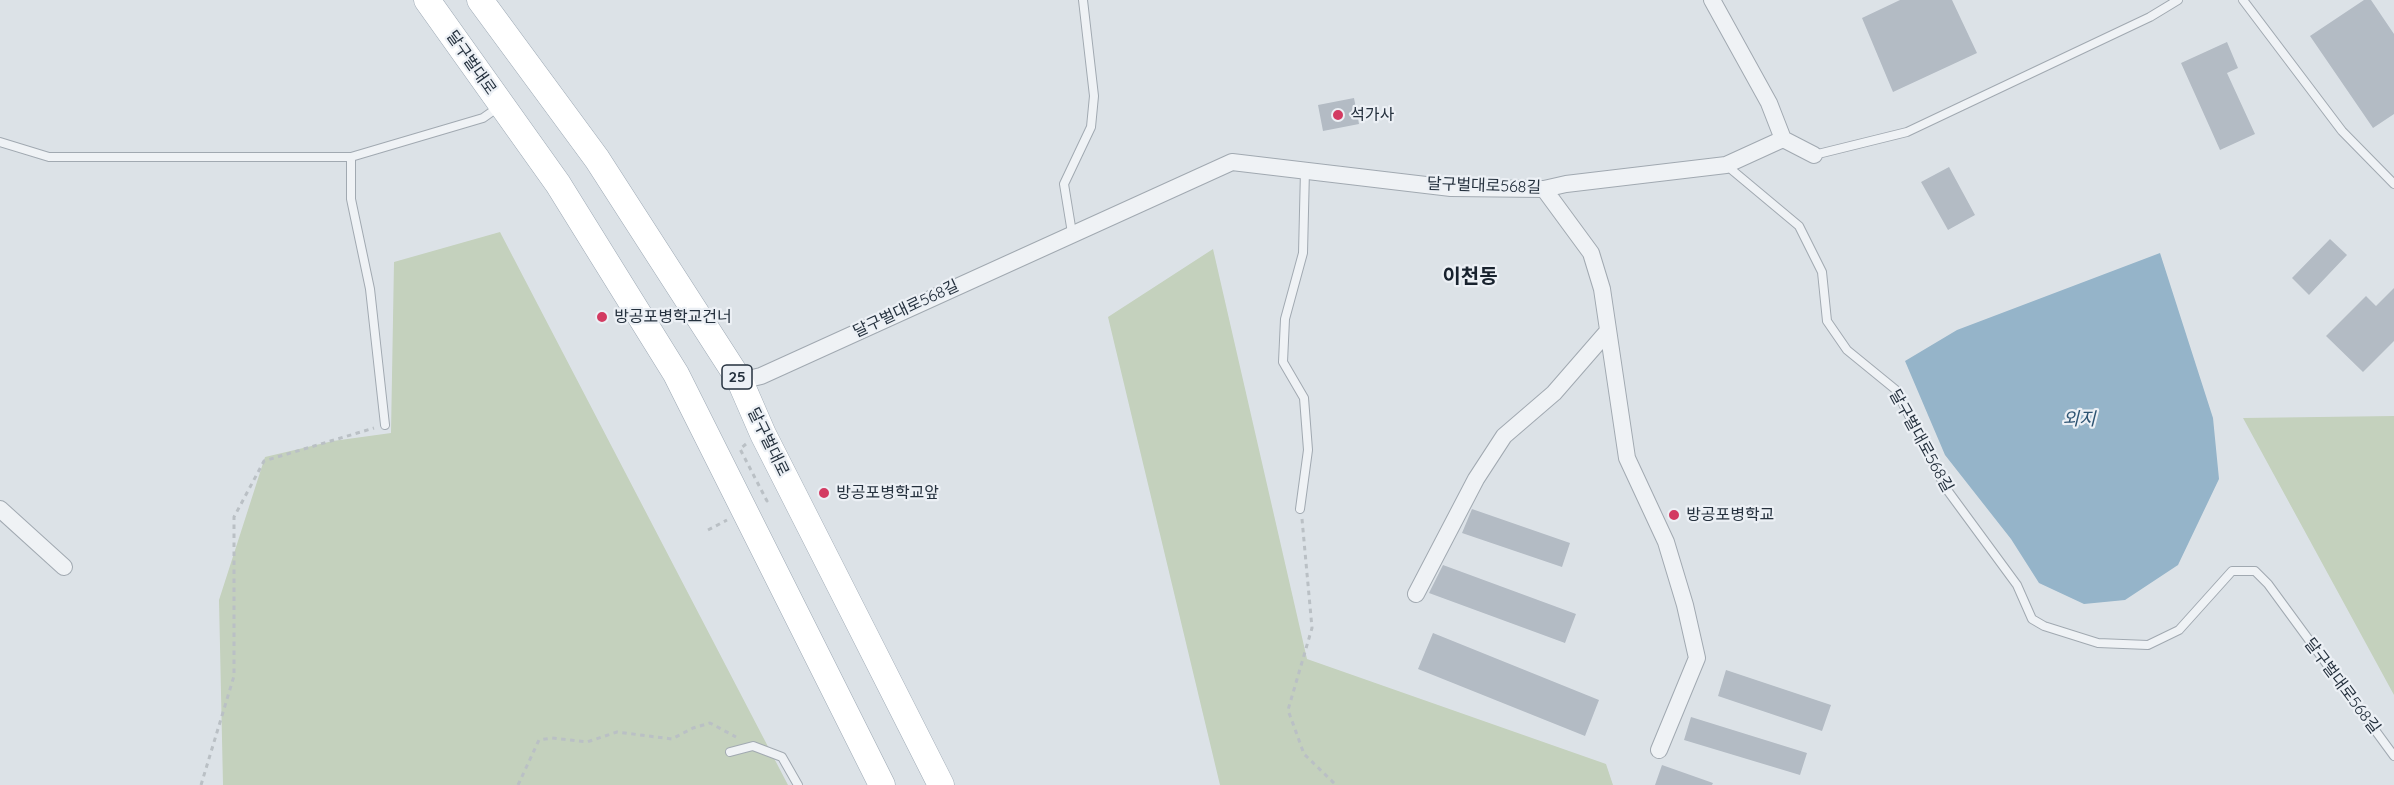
<!DOCTYPE html>
<html>
<head>
<meta charset="utf-8">
<style>
  body { margin:0 }
  canvas { display:block; background:#dce2e7 }
</style>
</head>
<body>
<canvas width="2394" height="785"></canvas>
<script>
const c = document.querySelector('canvas').getContext('2d');
c.lineJoin = 'round';
function fillPath(path, color) { c.fillStyle = color; c.fill(path, 'evenodd'); }
function stroke(path, color, width, dash) { c.strokeStyle = color; c.lineWidth = width; c.lineCap = dash ? 'butt' : 'round'; c.setLineDash(dash || []); c.stroke(path); }
function write(font, color, halo, rows, align = 'center') {
  c.font = font + ' Quicksand,"Noto Sans KR",sans-serif'; c.lineWidth = 4.5; c.setLineDash([]); c.textBaseline = 'middle'; c.strokeStyle = halo; c.fillStyle = color; for (const [text, x, y, turn = 0] of rows) {
    c.save(); c.translate(x, y); c.rotate((+turn || 0) * Math.PI / 180); c.textAlign = isNaN(turn) ? turn : align; if (halo) c.strokeText(text, 0, 0); c.fillText(text, 0, 0); c.restore();
  }
}
fillPath(new Path2D(`
  M500,232L788,785H223L219,600L265,457L333,441L391,433L394,262Z
  M1213,249L1307,659L1606,764L1613,785H1220L1108,317Z
  M2394,416V695L2243,418Z`), '#c4d1bd');
fillPath(new Path2D(`
  M2160,253L2213,418L2219,479L2178,565L2125,600L2084,604L2039,583L2011,539L1945,455L1905,361L1957,330Z`), '#95b4c9');
fillPath(new Path2D(`
  M1900,0H1952L1977,53L1893,92L1862,18Z
  M2364,0H2371L2394,34V114L2373,128L2310,36Z
  M2227,42L2238,68L2227,73L2255,134L2220,150L2181,63Z
  M1354,98L1359,124L1323,131L1318,105Z
  M1949,167L1975,215L1948,230L1921,182Z
  M2330,239L2347,255L2309,295L2292,278Z
  M2394,288V341L2363,372L2326,336L2366,296L2376,306Z
  M1472,509L1570,543L1562,567L1462,533Z
  M1443,565L1576,614L1565,643L1429,593Z
  M1433,633L1599,700L1585,736L1418,669Z
  M1726,670L1831,705L1822,731L1718,696Z
  M1691,717L1807,753L1800,775L1684,740Z
  M1662,765L1713,783L1712,785H1655Z`), '#b3bbc4');
const lane = new Path2D(`
  M2243,0L2342,131L2394,184
  M0,142L49,157H351
  M1814,155L1907,132L2150,17L2178,0
  M1726,165L1799,226L1822,272L1827,321L1847,350L1896,390L1945,487L2017,585L2032,619L2044,626L2098,643L2148,645L2179,630L2232,571H2255L2268,584L2394,756
  M1072,233L1064,184L1091,127L1094,96L1083,0
  M385,425L370,289L351,199V157L483,118L500,106
  M1300,509L1308,450L1304,398L1283,362L1285,319L1303,253L1305,170
  M730,752L753,746L782,757L798,785`);
const street = new Path2D(`
  M1712,0L1769,103L1783,139
  M1544,189L1591,253L1602,289L1627,458L1666,542L1685,605L1697,658L1659,750
  M740,381L761,376L1232,162L1451,188L1544,189L1566,184L1726,165L1783,139L1814,155
  M0,509L64,567
  M1416,594L1476,479L1504,436L1554,393L1607,332`);
const primary = new Path2D(`
  M427,0L558,184L676,374L882,785
  M480,0L597,159L740,381L763,434L941,785`);
stroke(lane, '#a1a9b1', 10);
stroke(street, '#a1a9b1', 18);
stroke(primary, '#9ba7b3', 27);
stroke(new Path2D(`
  M746,444L740,449L767,501L763,503
  M1302,519L1312,628L1288,710L1304,754L1336,785
  M708,530L727,520
  M201,785L234,676V517L264,461L374,428
  M518,785L539,740L552,738L587,742L617,732L672,739L693,728L710,723L736,737`), '#bac0c5', 3, [4.5, 4.5]);
stroke(lane, '#eff2f5', 8);
stroke(street, '#eff2f5', 16);
stroke(primary, '#fff', 26);
for (const [x, y, r, color] of [
  [1338,115,6,"#d33b62"],
  [602,317,6,"#d33b62"],
  [824,493,6,"#d33b62"],
  [1674,515,6,"#d33b62"]
]) { const dot = new Path2D(); dot.arc(x, y, r, 0, 2 * Math.PI); c.fillStyle = color; c.fill(dot); stroke(dot, '#ecf0f5', 2); }
for (const [x, y, w] of [
  [737,377,30]
]) { const box = new Path2D(); box.roundRect(x - w / 2, y - 12, w, 24, 4.5); c.fillStyle = '#ecf0f5'; c.fill(box); stroke(box, '#25313e', 1.5); }
write('bold 15px', '#25313e', null, [
  ["25",737,377]
]);
write('16px', '#25313e', '#ecf0f5', [
  ["달구벌대로",471,63,55],
  ["달구벌대로568길",1484,186,2],
  ["달구벌대로568길",906,309,-25],
  ["달구벌대로568길",1921,441,61],
  ["달구벌대로",768,442,64],
  ["달구벌대로568길",2342,686,53]
]);
write('16px', '#25313e', '#ecf0f5', [
  ["석가사",1350,115],
  ["방공포병학교건너",614,317],
  ["방공포병학교앞",836,493],
  ["방공포병학교",1686,515]
], 'left');
write('italic 18px', '#2e5473', '#ecf0f5', [
  ["외지",2079,420]
]);
write('bold 20px', '#18222e', '#ecf0f5', [
  ["이천동",1470,277]
]);
</script>
</body>
</html>
